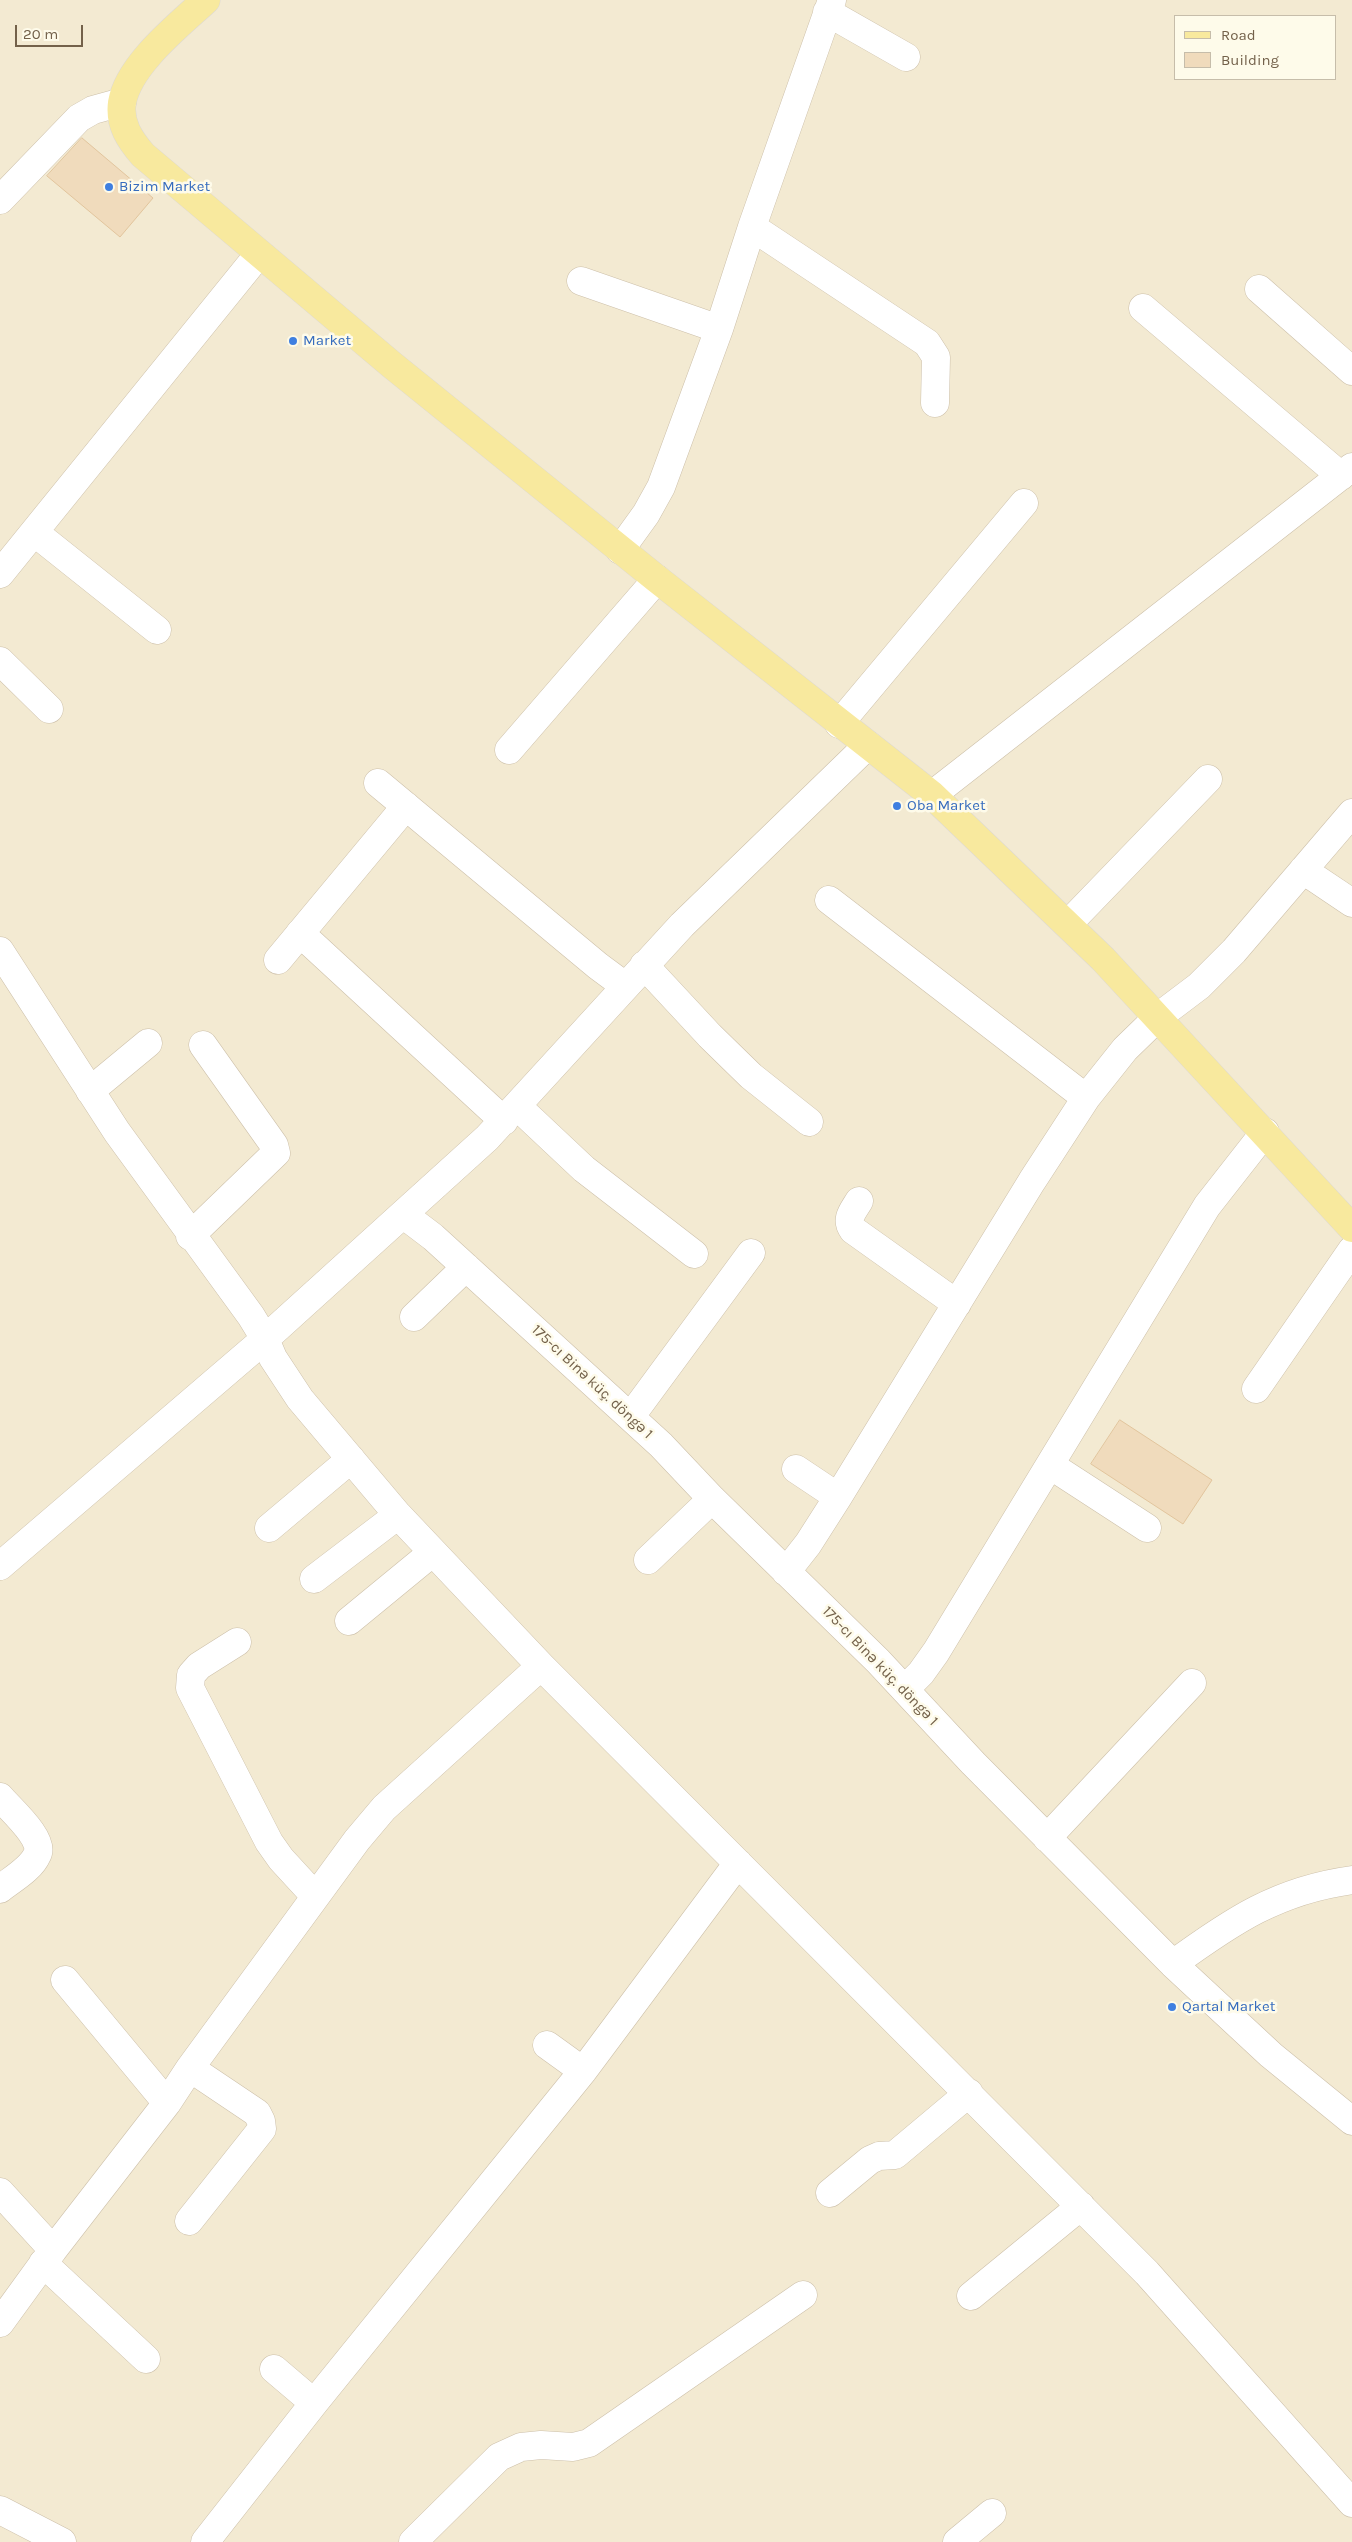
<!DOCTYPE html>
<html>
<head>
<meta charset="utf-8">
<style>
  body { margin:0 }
  #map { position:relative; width:1352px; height:2542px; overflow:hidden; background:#fbf7e4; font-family:Karla,sans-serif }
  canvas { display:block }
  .legend { position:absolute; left:1174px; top:15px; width:162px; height:65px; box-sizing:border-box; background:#fefbea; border:1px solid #c6bdaa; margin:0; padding:6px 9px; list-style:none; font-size:15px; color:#73614a }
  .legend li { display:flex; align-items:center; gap:10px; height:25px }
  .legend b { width:25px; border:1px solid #c6bdaa }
  .scale { position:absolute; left:15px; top:25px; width:68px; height:22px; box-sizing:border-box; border:2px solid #73614a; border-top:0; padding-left:6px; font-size:15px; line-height:18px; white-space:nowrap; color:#73614a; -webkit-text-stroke:4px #fefbea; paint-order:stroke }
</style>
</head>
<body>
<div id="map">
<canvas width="1352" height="2542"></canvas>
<ul class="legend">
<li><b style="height:6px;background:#f8e99e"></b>Road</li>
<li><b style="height:14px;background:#f0dbbc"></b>Building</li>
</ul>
<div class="scale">20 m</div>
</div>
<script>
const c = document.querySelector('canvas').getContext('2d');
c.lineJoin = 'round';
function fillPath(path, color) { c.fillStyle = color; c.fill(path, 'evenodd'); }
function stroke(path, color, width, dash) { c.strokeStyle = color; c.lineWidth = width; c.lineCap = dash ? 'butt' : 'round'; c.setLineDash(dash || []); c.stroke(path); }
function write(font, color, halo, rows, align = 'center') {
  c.font = font + ' Karla,sans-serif'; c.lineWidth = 5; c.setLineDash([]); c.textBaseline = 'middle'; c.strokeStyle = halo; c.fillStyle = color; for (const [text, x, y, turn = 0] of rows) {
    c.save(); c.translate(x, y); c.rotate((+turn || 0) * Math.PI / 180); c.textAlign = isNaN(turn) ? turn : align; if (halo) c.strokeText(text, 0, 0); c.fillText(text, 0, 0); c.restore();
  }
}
fillPath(new Path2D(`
  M0,0H1352V2542H0ZM1176,16H1336V79H1176Z`), '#f3ead2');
const building = new Path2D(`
  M82,138L153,198L120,237L47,176Z
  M1120,1420L1212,1480L1183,1524L1091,1464Z`);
fillPath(building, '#f0dbbc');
stroke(building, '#e2c59d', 1);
const minor = new Path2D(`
  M827,12L906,57
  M0,200L79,118L93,110L122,102
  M752,227L927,343L936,357L935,403
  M581,281L719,329
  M1259,289L1352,371
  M1143,308L1341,476
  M34,532L157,630
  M620,550L646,514L661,487L719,329L752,227L832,0
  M0,574L259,254
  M0,661L49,709
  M839,724L1024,503
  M509,750L657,579
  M378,783L598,966L625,986
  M932,795L1352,467
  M1303,870L1352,903
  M829,900L1086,1098
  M1068,924L1208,779
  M300,933L504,1121
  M0,951L117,1132L251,1316L265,1339L273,1358L300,1399L398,1515L541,1666L1147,2273L1352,2503
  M278,960L406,806
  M644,965L710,1036L751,1076L809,1122
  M90,1091L148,1043
  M518,1107L584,1169L694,1254
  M859,1201C853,1211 845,1219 853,1230L957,1304
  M404,1215L433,1237L661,1445L712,1499L878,1661L973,1763L1173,1964L1271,2055L1352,2121
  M190,1236L276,1153L274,1145L203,1045
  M414,1317L466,1267
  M1256,1389L1352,1250
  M631,1416L751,1253
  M1050,1465L1147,1528
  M796,1469L838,1497
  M269,1528L351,1459
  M648,1560L712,1499
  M0,1566L265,1339L487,1138L682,925L868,745
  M786,1572L808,1544L838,1497L1032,1181L1086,1098L1125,1049L1158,1017L1199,986L1234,951L1352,813
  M314,1579L398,1515
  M349,1621L433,1552
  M237,1642L199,1666L191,1675L190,1688L269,1842L281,1859L315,1896
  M905,1689L921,1673L936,1652L1207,1206L1265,1132
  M0,1797C10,1809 46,1840 37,1855C31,1869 11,1880 0,1889
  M1047,1838L1192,1683
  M1173,1964C1232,1921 1278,1890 1352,1880
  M65,1980L167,2103
  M547,2045L583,2071
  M0,2192L53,2250
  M830,2193L870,2160L879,2156L895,2155L969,2093
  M189,2221L262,2129L261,2121L257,2113L190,2068
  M43,2263L146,2359
  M971,2296L1081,2206
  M0,2323L53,2250L167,2103L190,2068L357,1840L384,1808L541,1666
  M274,2369L314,2403
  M0,2510L62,2542
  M205,2542L314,2403L583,2071L738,1863
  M413,2542L499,2457L521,2447L541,2445L573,2447L589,2443L803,2295
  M957,2542L992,2513`);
const major = new Path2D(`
  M206,0C179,25 128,65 122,103C119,124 130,140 143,155L392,365L657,579L932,795L1103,959L1352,1228`);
stroke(minor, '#cdc0aa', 29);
stroke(major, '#ddd9d4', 29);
stroke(minor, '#fff', 28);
stroke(major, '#f8e99e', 28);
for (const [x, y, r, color] of [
  [109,187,5,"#3f7fe0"],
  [293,341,5,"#3f7fe0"],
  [897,806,5,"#3f7fe0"],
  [1172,2007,5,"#3f7fe0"]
]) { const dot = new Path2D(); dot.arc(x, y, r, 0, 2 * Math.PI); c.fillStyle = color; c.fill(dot); stroke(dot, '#fefbea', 2); }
write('15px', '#366cbe', '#fefbea', [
  ["Bizim Market",119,187],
  ["Market",303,341],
  ["Oba Market",907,806],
  ["Qartal Market",1182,2007]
], 'left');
write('15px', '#73614a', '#fefbea', [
  ["175-cı Binə küç. döngə 1",592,1382,43],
  ["175-cı Binə küç. döngə 1",880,1666,46]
]);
</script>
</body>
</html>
